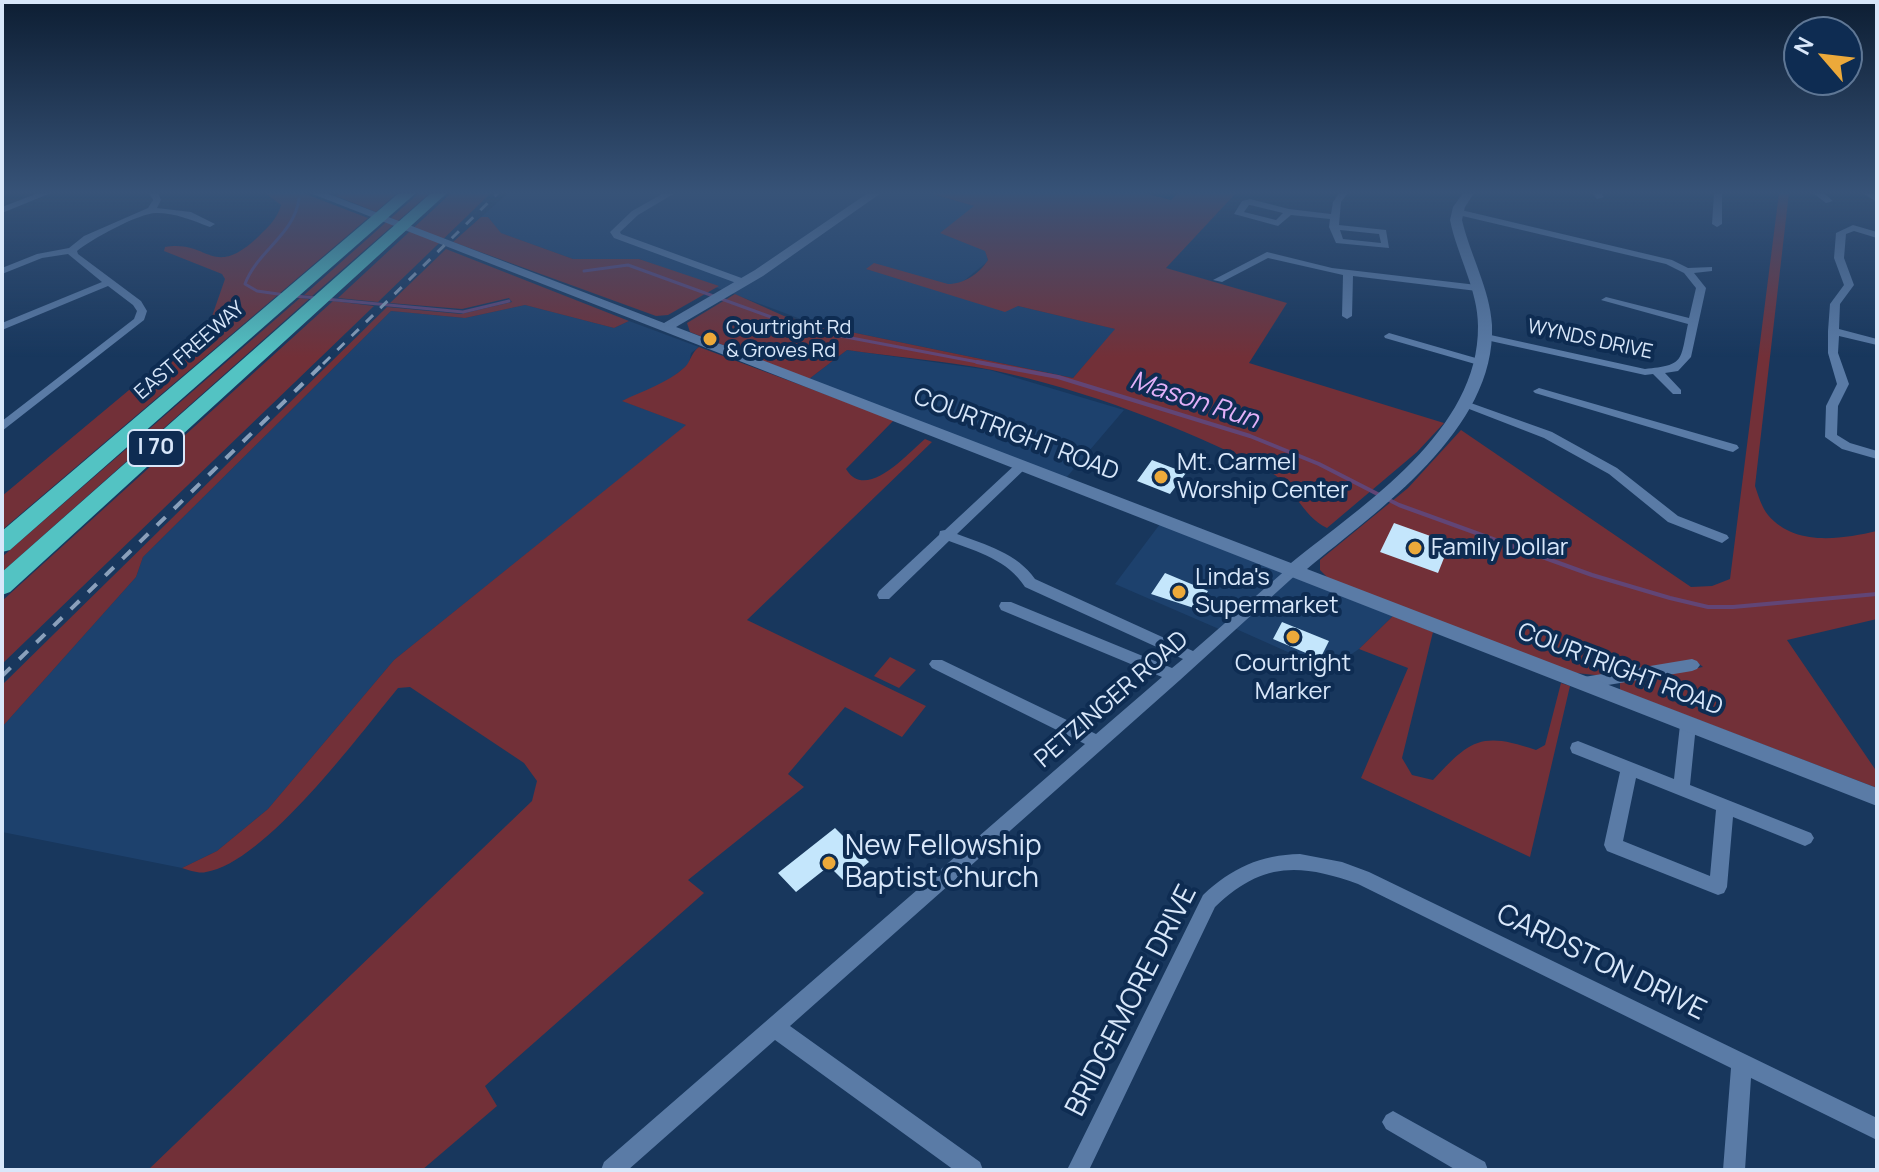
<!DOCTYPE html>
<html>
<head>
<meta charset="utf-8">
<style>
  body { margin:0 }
  #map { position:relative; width:1879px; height:1172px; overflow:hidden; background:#18375d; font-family:Manrope,sans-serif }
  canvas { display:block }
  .frame { position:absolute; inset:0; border:4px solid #d8e7fa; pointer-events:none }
  .north { position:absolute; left:1783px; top:16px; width:80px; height:80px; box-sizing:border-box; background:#0e2c52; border:2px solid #5f7795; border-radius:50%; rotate:298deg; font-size:22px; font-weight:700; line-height:32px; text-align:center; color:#d8e7fa }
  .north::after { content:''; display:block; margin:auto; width:28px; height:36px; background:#eca93a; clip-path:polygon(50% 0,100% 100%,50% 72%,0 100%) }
</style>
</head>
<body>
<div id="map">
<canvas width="1879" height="1172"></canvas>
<div class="frame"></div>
<div class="north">N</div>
</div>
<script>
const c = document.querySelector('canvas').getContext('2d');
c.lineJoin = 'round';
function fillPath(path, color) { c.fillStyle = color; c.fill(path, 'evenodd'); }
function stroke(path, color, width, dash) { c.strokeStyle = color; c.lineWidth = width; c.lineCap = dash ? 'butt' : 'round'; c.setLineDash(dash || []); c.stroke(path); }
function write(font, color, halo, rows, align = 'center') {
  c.font = font + ' Manrope,sans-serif'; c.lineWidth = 8; c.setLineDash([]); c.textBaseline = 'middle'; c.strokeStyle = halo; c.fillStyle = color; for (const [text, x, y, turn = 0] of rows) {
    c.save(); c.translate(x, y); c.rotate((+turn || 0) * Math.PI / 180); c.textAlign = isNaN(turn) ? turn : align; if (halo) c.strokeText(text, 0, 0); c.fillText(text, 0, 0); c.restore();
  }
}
fillPath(new Path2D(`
  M508,193H929L975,206L988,261L960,284H948L1018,306L1116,329L1073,378L817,325L639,259H573L500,233L488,217H481Z
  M525,305L614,328L629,321L699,347L691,353L689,364L664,384L623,401L687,425L394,660L268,809L217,851L182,868L2,832V727L136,577L143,557L391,311L465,318Z
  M847,350L990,370L1124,410L1066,478L809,379Z
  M1160,524L1393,616L1359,649L1328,670L1225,624L1219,629L1115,584Z`), '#1d416d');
fillPath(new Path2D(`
  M265,193H303L368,218L2,530V496L201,330L210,322L225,279L222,274L164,251L165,247C209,239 212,281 259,236C269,226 277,219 281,205Z
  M339,193H397L376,212L336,196Z
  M419,193H430L312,296L304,295Z
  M451,193H491L378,302L338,298Z
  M929,193H1144L1171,200L1178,193H1236L1166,268L1287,303L1249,363L1444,423L1417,452L1327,528C1301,516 1293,483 1267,470C1181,427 1087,390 992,370C945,361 895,357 847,350L809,379L690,332L687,323L735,294L784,316L817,325L1073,378L1115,329L1018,306L1005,312L866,269L874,263L948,284C964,284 979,274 988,260L985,251L940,233L974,206Z
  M1779,193H1789L1755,486C1758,495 1762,508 1768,515C1795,547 1842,539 1877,531V619L1787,640L1877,772V788L1620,690V682L1703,667L1696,661L1604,676L1567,672L1328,578L1320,570V560L1408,488L1461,430L1691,587L1712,586L1730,579Z
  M481,217H488L501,233L573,259H639L719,286L668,315L656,316L453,242Z
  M446,249L629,321L614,328L525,305L465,318L391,311L143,557L136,577L2,727V685L387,307L461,314L512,302L509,298L462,309L390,303Z
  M300,298L309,299L2,572V557Z
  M333,301L374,306L2,664V601Z
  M699,347L894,420L846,469C866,502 907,454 925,439L932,442L747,620L926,706L902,737L845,707L788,774L804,787L688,880L704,893L485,1086L497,1106L422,1170H148L532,801L537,781L524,763L410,687L398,688C359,735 265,863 206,872C199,874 189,870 182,868L217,851L268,809L394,660L686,425L622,401C644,390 666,384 685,367C691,361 691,353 699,347Z
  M1393,616L1433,632L1402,758L1412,775L1433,780C1470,740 1481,731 1536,750L1545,745L1561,683L1570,686L1530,857L1361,778L1408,668L1359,649Z
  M890,657L916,670L899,688L874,676Z`), '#723038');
stroke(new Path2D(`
  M584,271L628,265L804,329L988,364
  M285,295L257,291L245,284C257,251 294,235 299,199
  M294,296L317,298
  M325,299L463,312L509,301`), '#614576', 3);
stroke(new Path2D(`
  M977,362L1058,377L1250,436L1319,464L1399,505L1592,575L1670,598L1708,607H1733L1877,594`), '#614576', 4);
fillPath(new Path2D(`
  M1152,460L1186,473L1170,494L1137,481Z
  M1394,523L1450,543L1438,573L1380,552Z
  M1165,573L1208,591L1197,609L1151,594Z
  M1282,622L1329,641L1320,659L1273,639Z
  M835,828L869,862L845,882L829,866L796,892L778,873Z`), '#c4e6fc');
fillPath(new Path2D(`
  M38,193H51L2,213V207Z
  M149,193H158L161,200L157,208L191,212L215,224L210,227C191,220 176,213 156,213C139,213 90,240 77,251L78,254L141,301L147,311L144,320L2,431V421L134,319L137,311L133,305L108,286L2,330V323L102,282L68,254L42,258L2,274V268L37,254L69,248L84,236L148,208L153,200Z
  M664,193H675L638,215L620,232L621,234L747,280V284H739L614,238L610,232L632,211Z
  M1339,193H1348L1341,202L1339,225L1386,230L1389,248L1336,243L1329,227L1330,219L1291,215L1278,226L1234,214L1242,201L1250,199L1289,209L1331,214L1333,202ZM1249,205H1250L1283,213L1276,220L1244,212ZM1340,230L1379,234L1381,243L1343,239Z
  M1592,193H1601L1604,197L1597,199Z
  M1714,193H1722V224L1717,227L1712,224Z
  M1813,193H1824L1833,201L1826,203Z
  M1457,209L1672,260L1688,268L1712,267V271L1694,273L1706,288L1691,357L1678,371L1665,373L1681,390V394H1673L1653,374L1645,375L1486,340L1481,337L1486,334L1645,369C1685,365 1680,361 1688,324L1601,300L1606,297L1689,318L1696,288L1684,273L1666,264L1454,214V210Z
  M1853,225L1877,232V238L1854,231L1846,234L1844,258L1854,285L1840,304L1839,329L1877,339V345L1839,336L1838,353L1849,384L1838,406L1837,435L1850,443L1877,451V459L1842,449L1825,437L1826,406L1837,384L1828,353V331L1830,304L1844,285L1834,258L1836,233Z
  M1267,252L1332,268L1477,285L1482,288L1477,291L1353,276L1352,316L1347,319L1342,316L1343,275L1268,258L1222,282L1213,280Z
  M1389,333L1486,361L1488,363L1482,366L1385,338L1384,336Z
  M1539,388L1737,445L1739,448L1733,452L1729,451L1535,393L1533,391Z
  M1468,402L1552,432L1617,468L1678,516L1727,535L1729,538L1722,543L1668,522L1609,474L1544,438L1464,407V403Z
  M1022,461L1026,462L1028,465L1026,468L957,534C986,545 1017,553 1035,579L1193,651L1288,568H1298L1300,571L1180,680L790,1026L980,1162L983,1170H954L775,1040L628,1170H601L604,1162L1085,744L932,668L929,664L932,660H942L1096,734L1162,677L1001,610L999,606L1001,602H1011L1172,668L1183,659L1025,587C1008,560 978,552 949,541L889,599H879L877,595L879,591L939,535L940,531L945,530L1018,462Z
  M1692,659L1697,661L1700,665L1697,669L1692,671L1584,689L1579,687L1576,683L1579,679L1584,677Z
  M1688,719L1694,720L1696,725L1690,785L1811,833L1814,838L1811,843L1805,846L1733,817L1727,887L1724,893L1718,895L1607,851L1604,845L1620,772L1572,753L1570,748L1572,743L1578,741L1674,779L1680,725L1682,720ZM1636,778L1716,810L1710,876L1623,841Z
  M1300,854L1342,862L1369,872L1877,1118V1140L1751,1078L1745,1170H1723L1731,1068L1358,884C1299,863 1262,862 1215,907L1089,1170H1067L1203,895C1232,868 1260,855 1300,854Z
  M1393,1111L1485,1162L1488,1170H1456L1386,1129L1382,1122L1386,1115Z`), '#5a7ba6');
fillPath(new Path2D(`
  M310,193H326L664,323L755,270L868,193H881L763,276L676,327L1291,563C1364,504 1479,431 1478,326C1478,290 1457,255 1450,220L1453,207L1463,193H1474L1465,207L1462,220C1470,255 1490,289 1492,325C1496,430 1378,510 1307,569L1877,788V806Z
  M1862,193H1876L1877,202Z`), '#5a7ba6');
fillPath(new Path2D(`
  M399,193H416L10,550L2,552V531Z
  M431,193H447L10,592L2,595V572Z`), '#53c3c3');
stroke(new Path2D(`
  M323,364L498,193`), '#8aa0bb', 3, [10, 10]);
stroke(new Path2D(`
  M2,676L325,362`), '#8aa0bb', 4, [12, 12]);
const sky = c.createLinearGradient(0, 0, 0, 357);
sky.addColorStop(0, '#0d1e33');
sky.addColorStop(0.54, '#375378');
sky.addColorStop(1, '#37537800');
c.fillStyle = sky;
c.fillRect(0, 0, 1879, 357);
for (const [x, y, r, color] of [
  [710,339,8,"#eca93a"],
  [1161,477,8,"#eca93a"],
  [1415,548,8,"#eca93a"],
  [1179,592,8,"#eca93a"],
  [1293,637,8,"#eca93a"],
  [829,863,8,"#eca93a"]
]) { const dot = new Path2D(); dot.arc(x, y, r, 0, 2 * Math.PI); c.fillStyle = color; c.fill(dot); stroke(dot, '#0e2c52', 3); }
write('20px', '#d8e7fa', '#0e2c52', [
  ["Courtright Rd",726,328],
  ["& Groves Rd",726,351]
], 'left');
write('20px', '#d8e7fa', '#0e2c52', [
  ["WYNDS DRIVE",1590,340,12],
  ["EAST FREEWAY",190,351,-41]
]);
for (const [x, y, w] of [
  [156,448,56]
]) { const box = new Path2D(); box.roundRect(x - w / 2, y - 18, w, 36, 6); c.fillStyle = '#0e2c52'; c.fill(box); stroke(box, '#d8e7fa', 2); }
write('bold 22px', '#d8e7fa', null, [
  ["I 70",156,448]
]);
write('24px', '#d8e7fa', '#0e2c52', [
  ["COURTRIGHT ROAD",1016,435,21],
  ["COURTRIGHT ROAD",1620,670,21],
  ["PETZINGER ROAD",1112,700,-41]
]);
write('24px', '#d8e7fa', '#0e2c52', [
  ["Mt. Carmel",1177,463],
  ["Worship Center",1177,491],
  ["Family Dollar",1431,548],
  ["Linda's",1195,578],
  ["Supermarket",1195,606],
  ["Courtright",1293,664,"center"],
  ["Marker",1293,692,"center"]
], 'left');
write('italic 26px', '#e2b0f8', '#0e2c52', [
  ["Mason Run",1194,401,18]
]);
write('28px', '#d8e7fa', '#0e2c52', [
  ["New Fellowship",845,847],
  ["Baptist Church",845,879]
], 'left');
write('28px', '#d8e7fa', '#0e2c52', [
  ["CARDSTON DRIVE",1601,963,26],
  ["BRIDGEMORE DRIVE",1132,1001,-63]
]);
</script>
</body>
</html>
